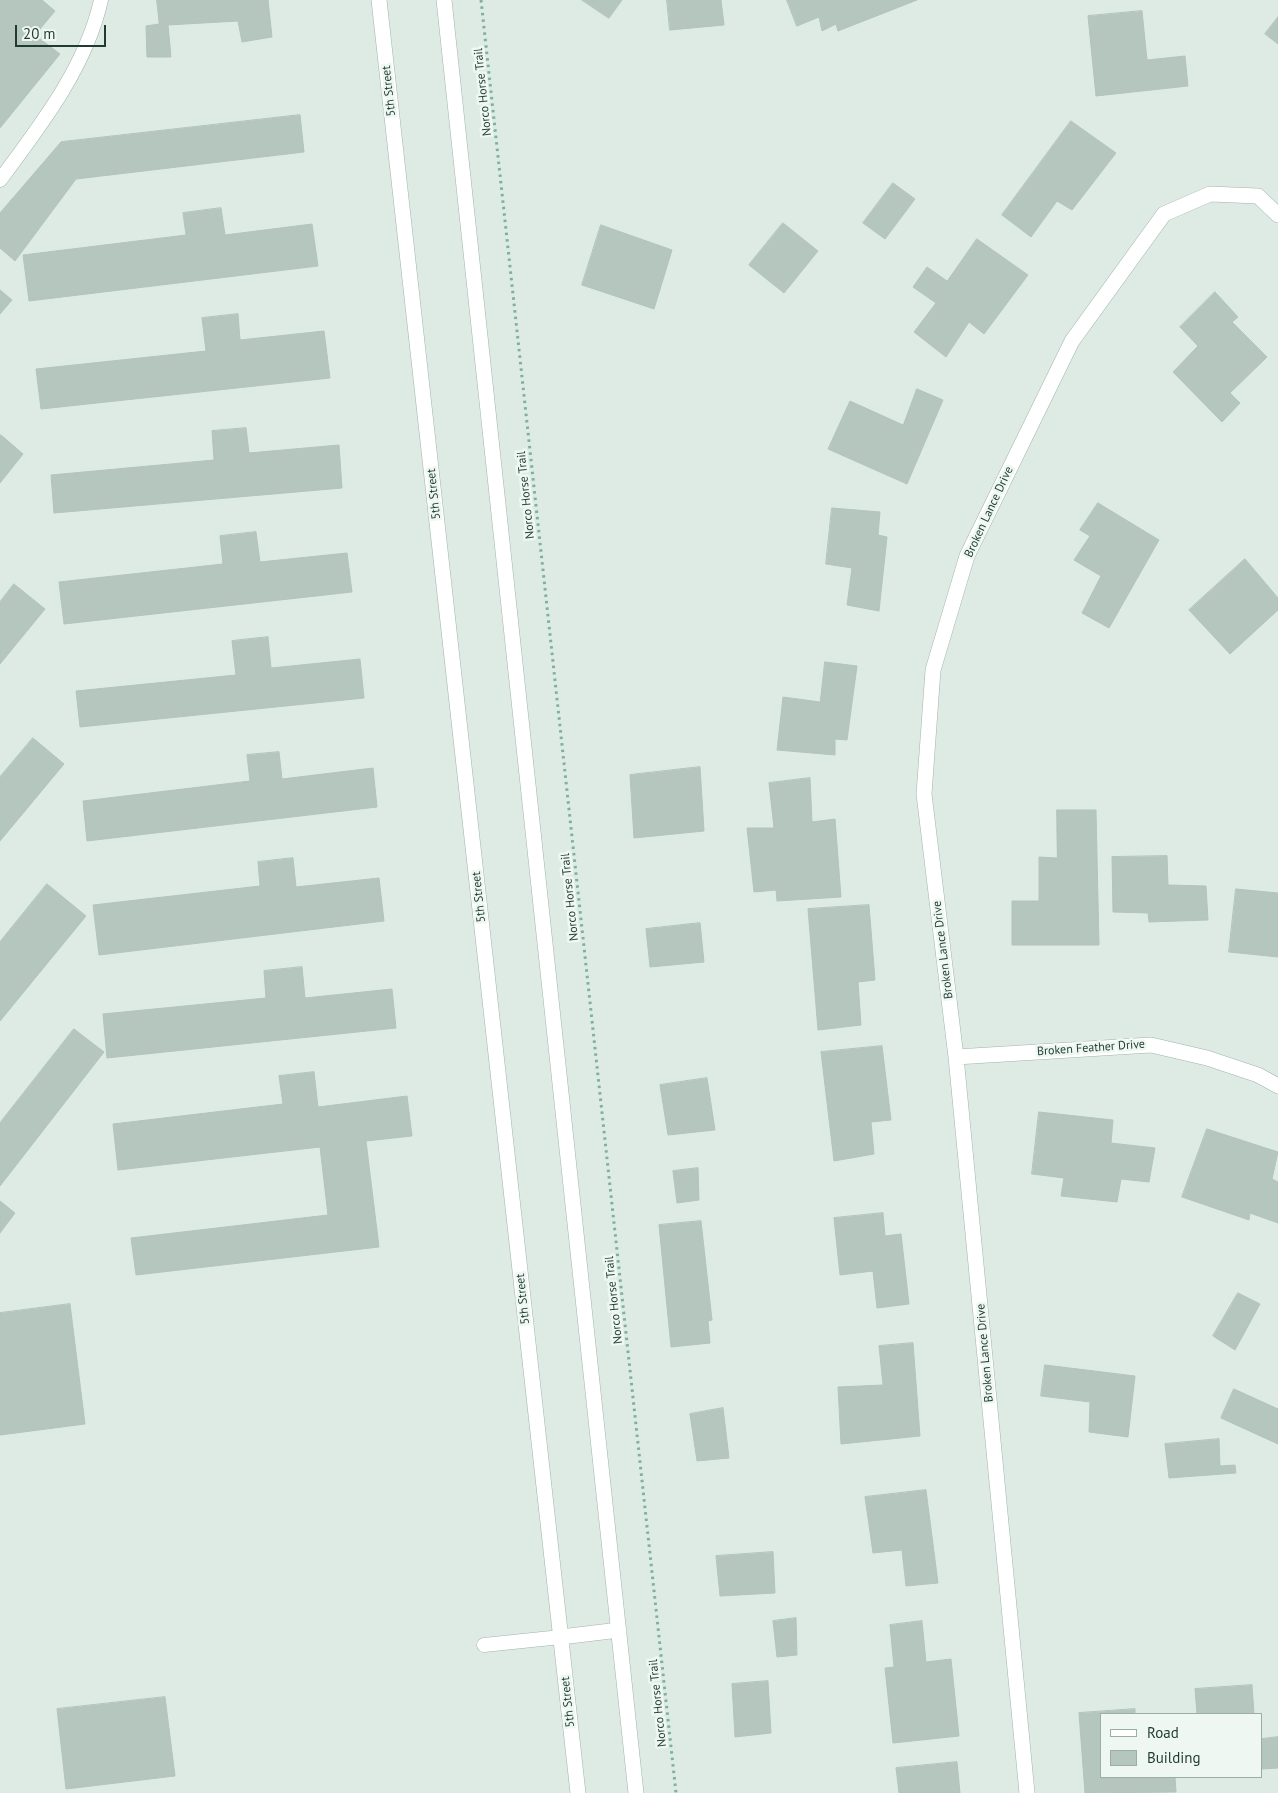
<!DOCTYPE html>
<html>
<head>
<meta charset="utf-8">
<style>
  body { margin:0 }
  #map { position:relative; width:1278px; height:1793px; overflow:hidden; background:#deebe5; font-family:"PT Sans",sans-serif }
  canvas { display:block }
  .legend { position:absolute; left:1100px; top:1713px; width:162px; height:65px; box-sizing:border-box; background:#eff7f3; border:1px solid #9caca6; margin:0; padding:6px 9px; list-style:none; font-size:15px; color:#1f3b32 }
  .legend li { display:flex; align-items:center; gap:10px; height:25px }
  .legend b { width:25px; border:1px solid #9caca6 }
  .scale { position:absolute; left:15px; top:25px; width:91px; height:22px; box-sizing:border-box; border:2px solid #1f3b32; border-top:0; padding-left:6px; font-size:15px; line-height:18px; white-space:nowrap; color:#1f3b32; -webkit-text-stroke:4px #eff7f3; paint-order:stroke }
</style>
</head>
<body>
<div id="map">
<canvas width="1278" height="1793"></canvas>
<ul class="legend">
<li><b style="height:6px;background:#fff"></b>Road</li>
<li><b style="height:14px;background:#b4c6bd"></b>Building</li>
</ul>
<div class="scale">20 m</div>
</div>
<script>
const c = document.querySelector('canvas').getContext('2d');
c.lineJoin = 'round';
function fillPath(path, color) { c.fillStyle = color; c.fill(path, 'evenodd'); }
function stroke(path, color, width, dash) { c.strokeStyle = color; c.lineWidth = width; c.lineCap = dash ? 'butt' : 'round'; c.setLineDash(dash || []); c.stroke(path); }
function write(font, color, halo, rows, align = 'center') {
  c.font = font + ' "PT Sans",sans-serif'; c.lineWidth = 5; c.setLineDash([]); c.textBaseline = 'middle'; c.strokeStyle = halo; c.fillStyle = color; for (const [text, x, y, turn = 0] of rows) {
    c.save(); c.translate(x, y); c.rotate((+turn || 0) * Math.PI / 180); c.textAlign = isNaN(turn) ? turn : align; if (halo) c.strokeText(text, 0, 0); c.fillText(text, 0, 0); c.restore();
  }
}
const building = new Path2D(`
  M0,0H42L55,11L35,35L60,54L0,128Z
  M157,0H268L272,37L242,42L238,21L168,25L171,57H147L146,26L159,24Z
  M582,0H622L609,18Z
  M667,0H721L724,25L670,30Z
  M787,0H917L838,31L836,24L822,31L819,17L797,26Z
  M1142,11L1147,60L1185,56L1188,86L1096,96L1088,16Z
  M1278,17V44L1265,34Z
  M300,115L304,152L76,179L15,261L0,248V213L61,142Z
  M1071,121L1116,153L1072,210L1057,201L1031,237L1002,215Z
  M893,183L915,199L885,239L863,223Z
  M221,208L225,235L312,224L318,266L29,301L23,255L186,235L183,213Z
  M783,223L818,251L784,293L749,265Z
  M601,225L672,250L654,309L582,285Z
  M977,239L1028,275L984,334L969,322L946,357L914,332L936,303L913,287L927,267L947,281Z
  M0,290L12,300L0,314Z
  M1215,292L1238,317L1232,322L1267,357L1230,393L1240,403L1222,422L1173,372L1198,346L1180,327Z
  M238,314L240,340L324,331L330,378L41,409L36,369L206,351L202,318Z
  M917,389L943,400L907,484L828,449L850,401L903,425Z
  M246,428L249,453L339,445L342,488L54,513L51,475L214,460L212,431Z
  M1,435L23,454L0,483V437Z
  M1098,503L1159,540L1109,628L1082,613L1101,576L1074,560L1090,536L1080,530Z
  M832,508L880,512L878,535L887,537L879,611L847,605L852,568L826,564Z
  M256,532L260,562L347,553L352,592L64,624L59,582L223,564L220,536Z
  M1245,559L1278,598V610L1230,654L1189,610Z
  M14,584L45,609L0,664V602Z
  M268,637L271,668L360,659L364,698L80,727L76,691L236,675L232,641Z
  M825,662L857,666L847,740L835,739V755L777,750L783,697L820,702Z
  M33,738L64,764L0,841V777Z
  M279,752L282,779L373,768L377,807L87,841L83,801L250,781L247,755Z
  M700,767L704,831L634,838L630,775Z
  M810,778L812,822L835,819L841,897L777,901L776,890L754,892L747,828H774L769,783Z
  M1057,810H1096L1099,945H1012V901H1039V857L1057,858Z
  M1167,856L1168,885L1206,886L1208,920L1149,922L1148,913L1113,912L1112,857Z
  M293,858L296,887L379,878L384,921L99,955L93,905L260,886L258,862Z
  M47,884L86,916L0,1021V942Z
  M1236,889L1278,893V957L1229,952Z
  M869,905L875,980L858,982L861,1025L818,1030L808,909Z
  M700,923L704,962L650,967L646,929Z
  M302,967L305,998L392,989L396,1028L107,1058L103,1014L266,998L264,971Z
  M74,1029L104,1052L0,1186V1123Z
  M882,1046L891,1120L871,1122L874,1154L834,1161L821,1052Z
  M314,1072L318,1107L407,1096L412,1136L366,1141L379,1247L136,1275L131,1238L328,1215L320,1147L118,1170L113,1124L283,1104L279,1076Z
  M707,1078L715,1130L668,1135L660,1085Z
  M1039,1112L1113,1120L1111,1143L1155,1148L1149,1182L1121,1179L1117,1202L1061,1196L1064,1178L1032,1174Z
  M1207,1129L1278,1152L1272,1179L1278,1182V1223L1250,1213L1249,1220L1182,1197Z
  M698,1168L699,1200L677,1203L673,1171Z
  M0,1201L15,1213L0,1233Z
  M883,1213L885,1236L901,1234L909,1304L877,1308L873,1271L840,1275L834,1218Z
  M701,1221L712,1320L708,1321L710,1343L671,1347L659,1225Z
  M1238,1293L1260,1304L1235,1350L1213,1336Z
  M70,1304L85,1424L0,1435V1313Z
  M913,1343L920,1436L841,1444L838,1387L883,1385L879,1346Z
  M1045,1365L1135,1376L1128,1437L1089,1432L1090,1402L1041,1396Z
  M1234,1389L1278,1409V1444L1221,1418Z
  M723,1408L729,1458L697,1461L690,1414Z
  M1219,1439L1220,1466L1235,1465L1236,1473L1169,1478L1165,1444Z
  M926,1490L938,1583L906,1586L902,1550L873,1553L865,1497Z
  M773,1552L775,1593L720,1596L716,1556Z
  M796,1618L797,1655L777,1657L773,1621Z
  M922,1621L926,1662L951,1659L959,1736L893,1743L885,1668L894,1667L890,1625Z
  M768,1681L771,1733L735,1737L732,1684Z
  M1252,1685L1254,1714H1197L1195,1689Z
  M165,1697L175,1776L66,1789L57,1709Z
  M1135,1709V1714H1102V1777H1175L1176,1792L1085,1793L1079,1713Z
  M1278,1737V1768L1262,1769V1739Z
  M957,1762L960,1793H899L896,1768Z`);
fillPath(building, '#b4c6bd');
stroke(building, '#b1c5bb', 1);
const service = new Path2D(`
  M0,180C41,125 86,67 101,0
  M484,1645L561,1637`);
const minor = new Path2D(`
  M956,1057L1151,1045L1207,1058L1258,1075L1278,1086
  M1027,1793L956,1057L924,794L933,670L967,556L1072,341L1164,214L1210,194L1258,196L1278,215`);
const tertiary = new Path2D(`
  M379,0L578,1793
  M444,0L636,1793
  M561,1637L619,1630`);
stroke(service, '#a1b3ac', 15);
stroke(minor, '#a1b3ac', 16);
stroke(tertiary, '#a1b3ac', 16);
stroke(new Path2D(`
  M481,0L676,1793`), '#7db09e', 3, [2.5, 4]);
stroke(service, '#fff', 14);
stroke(minor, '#fff', 15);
stroke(tertiary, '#fff', 15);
write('12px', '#1f3b32', '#eff7f3', [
  ["5th Street",389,91,-96],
  ["Norco Horse Trail",483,92,-96],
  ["5th Street",434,494,-96],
  ["Norco Horse Trail",526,495,-96],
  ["Broken Lance Drive",989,512,-65],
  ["5th Street",479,897,-96],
  ["Norco Horse Trail",570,897,-96],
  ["Broken Lance Drive",943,950,-97],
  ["Broken Feather Drive",1091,1048,-4],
  ["5th Street",523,1299,-96],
  ["Norco Horse Trail",614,1300,-96],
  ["Broken Lance Drive",985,1353,-95],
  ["5th Street",568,1702,-96],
  ["Norco Horse Trail",658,1703,-96]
]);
</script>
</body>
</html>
